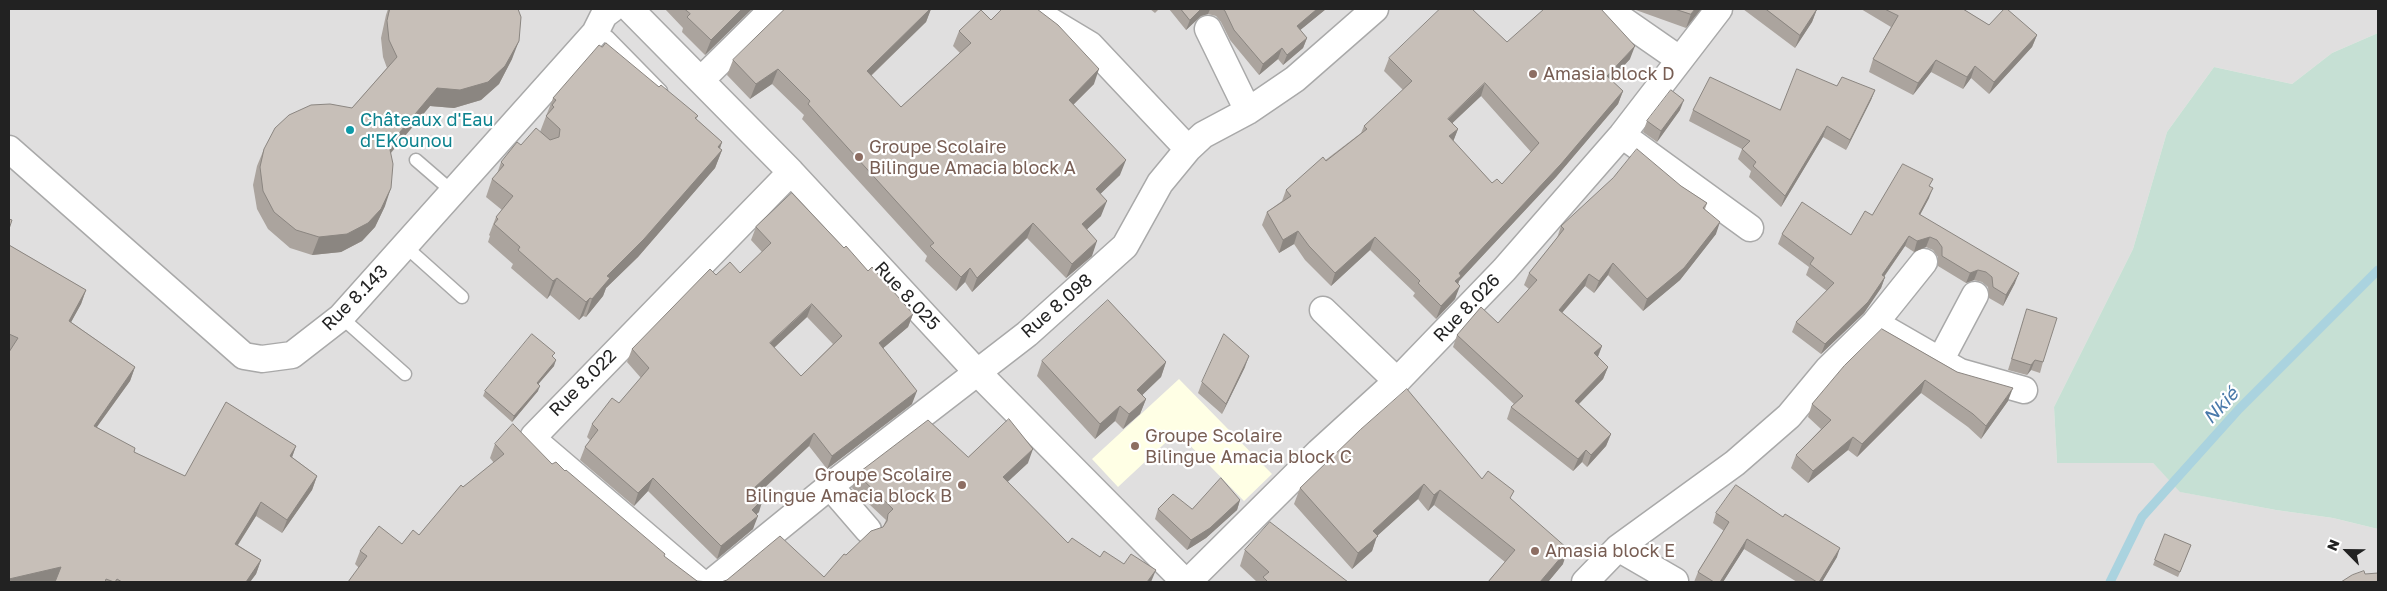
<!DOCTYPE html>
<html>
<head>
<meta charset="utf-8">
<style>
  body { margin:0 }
  #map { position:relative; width:2387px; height:591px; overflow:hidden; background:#f2efe9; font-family:"Golos Text",sans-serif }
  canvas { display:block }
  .frame { position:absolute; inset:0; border:10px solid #222; pointer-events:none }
  .north { position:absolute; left:2322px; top:526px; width:50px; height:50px; -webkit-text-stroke:4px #fff; paint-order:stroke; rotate:293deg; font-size:14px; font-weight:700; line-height:20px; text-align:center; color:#222 }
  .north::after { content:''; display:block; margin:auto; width:18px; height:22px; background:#222; clip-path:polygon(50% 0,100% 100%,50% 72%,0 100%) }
</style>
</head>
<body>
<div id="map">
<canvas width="2387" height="591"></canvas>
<div class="frame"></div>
<div class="north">N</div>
</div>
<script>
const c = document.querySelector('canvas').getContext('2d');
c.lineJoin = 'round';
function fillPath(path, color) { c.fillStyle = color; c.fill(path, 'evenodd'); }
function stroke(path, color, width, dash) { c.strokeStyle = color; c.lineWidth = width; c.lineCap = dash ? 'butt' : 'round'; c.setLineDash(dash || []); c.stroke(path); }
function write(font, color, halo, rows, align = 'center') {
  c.font = font + ' "Golos Text",sans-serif'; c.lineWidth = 4.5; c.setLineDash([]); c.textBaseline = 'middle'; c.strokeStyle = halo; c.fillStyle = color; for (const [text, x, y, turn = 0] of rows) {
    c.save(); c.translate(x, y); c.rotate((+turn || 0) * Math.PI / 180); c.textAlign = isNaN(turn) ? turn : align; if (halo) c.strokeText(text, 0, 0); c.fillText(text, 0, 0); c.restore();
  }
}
fillPath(new Path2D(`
  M9,9H2378V33L2332,53L2292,84L2214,67L2167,132L2133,249L2054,407L2057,463H2153L2181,492L2276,510L2333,518L2378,529V582H9Z`), '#e0dfdf');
fillPath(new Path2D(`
  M1179,379L1272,474L1244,501L1177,432L1118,487L1092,459Z`), '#ffffe5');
fillPath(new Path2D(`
  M2378,33V529L2333,518L2276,510L2180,492L2153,463H2057L2054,407L2133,249L2167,132L2214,67L2292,84L2332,53Z`), '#c6e0d4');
stroke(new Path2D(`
  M2110,582L2142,517L2239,409L2378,270`), '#aad3df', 9);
const lane = new Path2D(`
  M595,33L600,32L608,37L661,91
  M416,160L453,192
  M405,246L462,297
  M341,317L405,374`);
const street = new Path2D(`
  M630,9L791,172L977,372L1185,582
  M1037,9L1050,21L1090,45L1188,149
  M1607,9L1679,59
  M1208,29L1248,111
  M701,80L773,9
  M1622,135L1750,228
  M9,149L244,356L262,359L292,355L341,317L595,33L604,15L612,9
  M1323,310L1397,381
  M1875,323L1960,372L2024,390
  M1940,361L1975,295
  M830,486L868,530
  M1618,548L1675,581
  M700,582L536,442L534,436L791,172
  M712,582L830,486L1027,334L1125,246L1160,183L1188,149L1203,135L1248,111L1295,79L1375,9
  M1188,582L1319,452L1397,381L1504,270L1622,135L1719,9
  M1585,582L1618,548L1735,463L1789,416L1828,369L1875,323L1924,262`);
stroke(lane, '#a9a9a9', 15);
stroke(street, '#a9a9a9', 29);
stroke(lane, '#fff', 12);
stroke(street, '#fff', 26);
fillPath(new Path2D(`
  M388,9H518L512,59L499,84L481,100L454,108L430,106L391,153L385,206L375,227L362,241L341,252L312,255L290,248L268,229L257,209L253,185L257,166L264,149L352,108L387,68L383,57L381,38L386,15Z
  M665,9H752L705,55L682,32L683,28Z
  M785,9H931L926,22L871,76L901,107L960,53L953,46L959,31L991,20L1094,84L1073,105L1120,175L1100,194L1101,216L1087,229L1092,256L1066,278L1027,238L972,292L965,282L956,291L925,261L927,256L802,119L804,115L772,84L750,99L727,75L733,60Z
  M1150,9H1159L1155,13Z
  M1169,9H1326L1300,30L1307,38L1303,48L1283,65L1278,59L1259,75L1230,40L1221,22L1216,16L1208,14L1201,16L1186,30Z
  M1633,9H1701L1686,28Z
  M1743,9H1817L1812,22L1795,48Z
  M1861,9H1963L1989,25L2037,35L2032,47L1989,94L1971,78L1963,89L1931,72L1913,95L1869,72L1873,59L1891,27Z
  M1507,42L1630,59L1611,80L1623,91L1618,104L1556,177L1459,281L1455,299L1436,319L1413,296L1415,293L1370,250L1331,286L1305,260L1294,244L1279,253L1262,225L1267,212L1282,201L1286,190L1361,133L1364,126L1403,90L1384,71L1389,58ZM1481,96L1531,152L1502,184L1492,183L1453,141L1458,129L1452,123Z
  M602,47L659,87L698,116L696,119L722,142L720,149L722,150L715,168L638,257L606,288L603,296L586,317L583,316L579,320L550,295L547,299L511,268L513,264L488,242L490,236L489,235L496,217L502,210L486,197L492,179L497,174L501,162L521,145L540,132L553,98Z
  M1837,86L1875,90L1871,100L1846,150L1823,137L1781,207L1749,177L1751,171L1738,159L1742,149L1689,121L1693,110H1780Z
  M1680,110L1657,142L1643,132L1647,121Z
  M1681,186L1707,203L1705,209L1716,234L1680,280L1643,311L1608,275L1594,293L1585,286L1562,313L1602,346L1598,357L1608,367L1603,379L1579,404L1611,434L1606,446L1587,467L1582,462L1573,471L1507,419L1511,407L1514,404L1453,347L1457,335L1498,323L1529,289L1524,285L1529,273L1557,238L1561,226Z
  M1930,186L1929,198L1920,215L2015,283L2003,306L1989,298L1988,287L1982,282L1974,280L1966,283L1938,266V257L1933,250L1926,247L1914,252L1905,246L1884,277H1885L1881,288L1864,313L1821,354L1792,332L1796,322L1827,291L1806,275L1809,267L1778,244L1782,234L1851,235L1872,215Z
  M756,227L844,248L913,314L908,327L883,348L912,404L827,469L809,446L758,494L759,512L756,514L753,529L717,559L648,491L634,506L580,460L585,447L590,440L587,437L592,424L619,403L641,378L627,362L632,349L716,275L740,273L762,252L751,240ZM807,317L833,344L801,376L774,348Z
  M9,245L86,290L81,304L71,322L135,367L130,381L97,427L134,452L185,476L296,446L292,457L317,476L312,490L282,533L256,516L238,545L261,560L256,574L250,582H55V581L51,582H9L10,350H9Z
  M2027,309L2043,362L2040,373L2031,370L2027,375L2008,370Z
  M1882,329L2008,401L1981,439L1968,427L1921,393L1857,457L1848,450L1808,483L1791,468L1796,455L1821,429L1808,417L1812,404Z
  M553,358L554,366L538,384V391L512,422L483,396L485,391Z
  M1042,361L1166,362L1161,377L1142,395L1146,399L1140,414L1123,429L1115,421L1095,439L1037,376Z
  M1245,367L1222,414L1198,393L1202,382Z
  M495,444L552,464L565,471L664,557L697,581L359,568L355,564L360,551L402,544L419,535L463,487L494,463L490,458Z
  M968,457L1028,463L1007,482L1068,543L1100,557L824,577L846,555L883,527L886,520L852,488L857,474Z
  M1482,479L1511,499L1563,564L1548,582H1488L1505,562L1434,505L1428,511L1418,499L1377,536L1372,551L1352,569L1294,504L1300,488Z
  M1240,500L1237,510L1206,538L1187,550L1155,519L1158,509H1192Z
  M1716,513L1837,557L1822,582H1797L1744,549L1723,582H1694L1698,572L1724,531L1713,523Z
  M2165,534L2191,545L2178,577L2153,565Z
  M1245,550L1348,582H1257L1240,566Z`), '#aba49e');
fillPath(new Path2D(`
  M742,9H752L705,55L711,40Z
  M930,9H931L926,22L861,85L867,71Z
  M1201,9H1210L1208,14L1201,16L1186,30L1190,20Z
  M1317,9H1326L1293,36L1297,26Z
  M1695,9H1701L1686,28L1691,14Z
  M1817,9L1812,22L1795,48L1800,35Z
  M2037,35L2032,47L1989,94L1994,82Z
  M1307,38L1303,48L1283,65L1287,55Z
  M519,41L512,59L499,84L481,100L454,108L430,106L382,163L389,145L437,88Z
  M1635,46L1630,59L1602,89L1607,76Z
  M1282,48L1278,59L1259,75L1263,64Z
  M1936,60L1931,72L1913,95L1918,83Z
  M1975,66L1971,78L1963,89L1967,77Z
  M778,69L772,84L750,99L756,84Z
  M1099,69L1094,84L1063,115L1069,100Z
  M1485,83L1481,96L1443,132L1448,119Z
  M1875,90L1871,100L1846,150L1850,140Z
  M1623,91L1618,104L1556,177L1459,281L1456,289L1455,281L1459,273Z
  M1684,100L1680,110L1657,142L1661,131Z
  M1827,126L1823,137L1781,207L1785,196Z
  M1458,129L1453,142L1449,136Z
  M722,142L717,155L722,150L715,168L638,257L606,288L603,296L586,317L592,299L607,276Z
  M1126,160L1120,175L1090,204L1096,189Z
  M391,188L385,206L375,227L362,241L341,252L312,255L319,237Z
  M1933,188L1929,198L1915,224L1919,214Z
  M1107,201L1101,216L1077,239L1082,224Z
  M1720,222L1716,234L1680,280L1643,311L1647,299Z
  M1033,223L1027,238L972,292L977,278Z
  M1298,231L1294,244L1279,253L1283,240Z
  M1909,236L1905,246L1878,285L1882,275Z
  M1375,237L1370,250L1331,286L1335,273Z
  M1930,237L1926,247L1914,252L1917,241Z
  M1097,241L1092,256L1066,278L1072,264Z
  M1613,263L1608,275L1594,293L1599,281Z
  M970,268L965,282L956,291L961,277Z
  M1978,270L1974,280L1966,283L1970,273Z
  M2019,273L2015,283L2003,306L2006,295Z
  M1589,274L1585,286L1554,322L1559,310Z
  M1885,277L1881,288L1864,313L1821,354L1825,344Z
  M557,278L550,295L547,299L553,281Z
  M1460,286L1455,299L1436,319L1441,306Z
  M86,290L81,304L64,335L69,321Z
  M590,298L583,316L579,320L586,302Z
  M812,304L807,317L765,356L770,343Z
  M913,314L908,327L874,356L879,343Z
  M1602,346L1597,358L1594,353Z
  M1249,356L1245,367L1222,414L1226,404Z
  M556,360L554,366L535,388L537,383Z
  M2035,360L2031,370L2027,375L2031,365Z
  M1166,362L1161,377L1132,405L1137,390Z
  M135,367L130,381L88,439L94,426Z
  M1608,367L1603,379L1570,413L1575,401Z
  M1925,380L1921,393L1857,457L1862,444Z
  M540,386L538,391L512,422L514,416Z
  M2013,388L2008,401L1981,439L1986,426Z
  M917,391L912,404L827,469L832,456Z
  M1146,399L1140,414L1123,429L1129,414Z
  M1120,406L1115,421L1095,439L1100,424Z
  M814,433L809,446L749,502L753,489Z
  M1611,434L1606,446L1587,467L1591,455Z
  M1853,437L1848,450L1808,483L1813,471Z
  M296,446L291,460L290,456Z
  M1033,449L1028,463L998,491L1003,477Z
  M1586,450L1582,462L1573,471L1578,459Z
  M317,476L312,490L282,533L287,520Z
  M653,478L648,491L634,506L638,493Z
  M1424,484L1418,499L1377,536L1372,551L1352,569L1358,553L1373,531Z
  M1440,490L1434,505L1428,511L1434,495Z
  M763,499L759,512L747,523L752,510Z
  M1240,500L1237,510L1206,538L1187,550L1191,540Z
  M261,502L256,516L230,557L235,544Z
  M758,516L753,529L717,559L721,546Z
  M1747,539L1744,549L1723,582H1720Z
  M1840,548L1837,557L1822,582H1819Z
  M1568,549L1563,564L1548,582H1540Z
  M261,560L256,574L250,582H246Z
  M61,567L56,581L51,582H9V579Z
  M1156,570L1151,582H1147Z`), '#8b8681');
const building = new Path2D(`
  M390,9H518L521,17L519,41L505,66L488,82L460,90L437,88L389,145L393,164L391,188L381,209L368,223L347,234L319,237L296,230L274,212L263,191L260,167L264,149L275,128L289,115L311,105L330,104L352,108L397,57L389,40L387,21Z
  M685,9H742L711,40L687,17L690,14Z
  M785,9H930L867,71L901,107L971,43L959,31L981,10L991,20L1002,9H1037L1058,25L1099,69L1069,100L1126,160L1096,189L1107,201L1082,224L1097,241L1072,264L1033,223L977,278L970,268L961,277L930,246L934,243L808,104L810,101L778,69L756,84L733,60Z
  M1181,9H1201L1190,20Z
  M1223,9H1317L1297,26L1307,38L1287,55L1282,48L1263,64L1234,30L1225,11Z
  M1440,9H1472L1507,42L1544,9H1601L1635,46L1607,76L1623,91L1561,164L1459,273L1461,276L1455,281L1460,286L1441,306L1418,283L1420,281L1375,237L1335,273L1309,246L1298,231L1283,240L1267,212L1291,196L1286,190L1323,157L1326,161L1367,129L1364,126L1412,81L1389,58ZM1485,83L1539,143L1502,184L1497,179L1492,183L1449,136L1458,129L1448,119Z
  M1675,9H1695L1691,14Z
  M1766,9H1817L1800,35Z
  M1885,9H1963L1989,25L2004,9H2007L2037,35L1994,82L1975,66L1967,77L1936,60L1918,83L1873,59L1898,16Z
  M606,43L659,87L661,85L696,114L698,116L695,118L722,142L718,147L722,150L644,239L607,276L610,278L592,299L590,298L586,302L557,278L553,281L518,250L520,247L494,224L498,219L496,217L513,196L492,179L504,165L501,162L517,142L521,145L536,128L550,140L559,137L560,129L546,116L554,107L552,105L556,100L553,98L599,45L602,47Z
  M1797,69L1837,86L1842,77L1875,90L1850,140L1827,126L1785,196L1753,166L1756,162L1742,149L1750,141L1693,110L1710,77L1780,110Z
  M1671,90L1684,100L1661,131L1647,121Z
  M1637,149L1681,186L1707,203L1703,208L1720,222L1684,268L1647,299L1613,263L1599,281L1589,274L1559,310L1602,346L1594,353L1608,367L1575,401L1611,434L1591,455L1586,450L1578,459L1511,407L1523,396L1457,335L1481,307L1498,323L1537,280L1529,273L1564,229L1561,226L1613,178Z
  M1903,164L1933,179L1929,186L1933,188L1919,214L2019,273L2006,295L1993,287L1992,277L1986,272L1978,270L1970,273L1942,256V247L1937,240L1930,237L1917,241L1909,236L1882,275L1885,277L1868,302L1825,344L1796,322L1834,283L1810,264L1814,258L1782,234L1802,202L1851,235L1865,211L1872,215Z
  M792,193L844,248L846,246L868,271L872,267L913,314L879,343L917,391L832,456L814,433L753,489L763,499L752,510L758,516L721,546L653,478L638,493L585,447L598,430L592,424L612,398L619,403L649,368L632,349L710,269L716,275L730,262L740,273L771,243L756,227ZM812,304L842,336L801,376L770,343Z
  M9,219L12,220L9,229Z
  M9,245L86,290L69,321L135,367L94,426L135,448L134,452L185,476L226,402L296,446L290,456L317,476L287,520L261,502L235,544L261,560L246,582H122L117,579L115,582H114L106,579L105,582H55L61,567L9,579V352L18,338L9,334Z
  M1108,300L1166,362L1137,390L1146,399L1129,414L1120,406L1100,424L1042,361Z
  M2027,309L2057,318L2043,362L2035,360L2031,365L2012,359Z
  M1882,329L1957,372L2013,388L1986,426L1973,414L1925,380L1862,444L1853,437L1813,471L1796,455L1831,420L1812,404L1844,366Z
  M532,334L555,353L552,356L556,360L537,383L540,386L514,416L485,391Z
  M1224,334L1249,356L1226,404L1202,382Z
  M1407,389L1482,479L1488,471L1514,491L1510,498L1568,549L1540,582H1488L1515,550L1440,490L1434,495L1424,484L1373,531L1378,536L1358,553L1300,488L1360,430Z
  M1009,419L1033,449L1003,477L1068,543L1072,538L1100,557L1104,551L1124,564L1131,554L1156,570L1147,582H721L727,580L780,536L824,577L844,554L846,555L871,531L883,527L887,521L888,514L893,509L857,474L928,420L968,457Z
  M513,424L552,464L556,462L565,471L566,470L665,554L664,556L697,581L709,582H348L367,556L360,551L379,526L402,544L413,530L419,535L461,485L463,487L504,454L495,444Z
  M1221,478L1240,500L1210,528L1191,540L1158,509L1173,494L1192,509Z
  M1736,485L1783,517L1785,514L1840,548L1819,582H1817L1747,539L1720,582H1714L1698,572L1729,522L1716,513Z
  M1270,522L1348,582H1268L1263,577L1269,572L1245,550Z
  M2165,534L2191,545L2180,572L2155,560Z
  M2364,571L2365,574L2378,573V582H2341L2352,575Z`);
fillPath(building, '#c7bfb8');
stroke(building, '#8b8681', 1);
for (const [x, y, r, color] of [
  [1533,74,5,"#8d6e63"],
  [350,130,5,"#0f9aa8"],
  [859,157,5,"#8d6e63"],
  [1135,446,5,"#8d6e63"],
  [962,485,5,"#8d6e63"],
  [1535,551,5,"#8d6e63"]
]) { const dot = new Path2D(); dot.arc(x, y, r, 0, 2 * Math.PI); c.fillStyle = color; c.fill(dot); stroke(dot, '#fff', 2); }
write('18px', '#785e54', '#fff', [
  ["Amasia block D",1543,74],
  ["Groupe Scolaire",869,147],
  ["Bilingue Amacia block A",869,168],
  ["Groupe Scolaire",1145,436],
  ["Bilingue Amacia block C",1145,457],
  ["Groupe Scolaire",952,475,"right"],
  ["Bilingue Amacia block B",952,496,"right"],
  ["Amasia block E",1545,551]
], 'left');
write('18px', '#0d838f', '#fff', [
  ["Châteaux d'Eau",360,120],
  ["d'EKounou",360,141]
], 'left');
write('18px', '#222', '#fff', [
  ["Rue 8.025",907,296,47],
  ["Rue 8.143",355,298,-45],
  ["Rue 8.098",1057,306,-41],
  ["Rue 8.026",1467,308,-46],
  ["Rue 8.022",583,383,-45]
]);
write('italic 19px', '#4a7aab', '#fff', [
  ["Nkié",2221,406,-47]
]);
</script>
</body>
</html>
